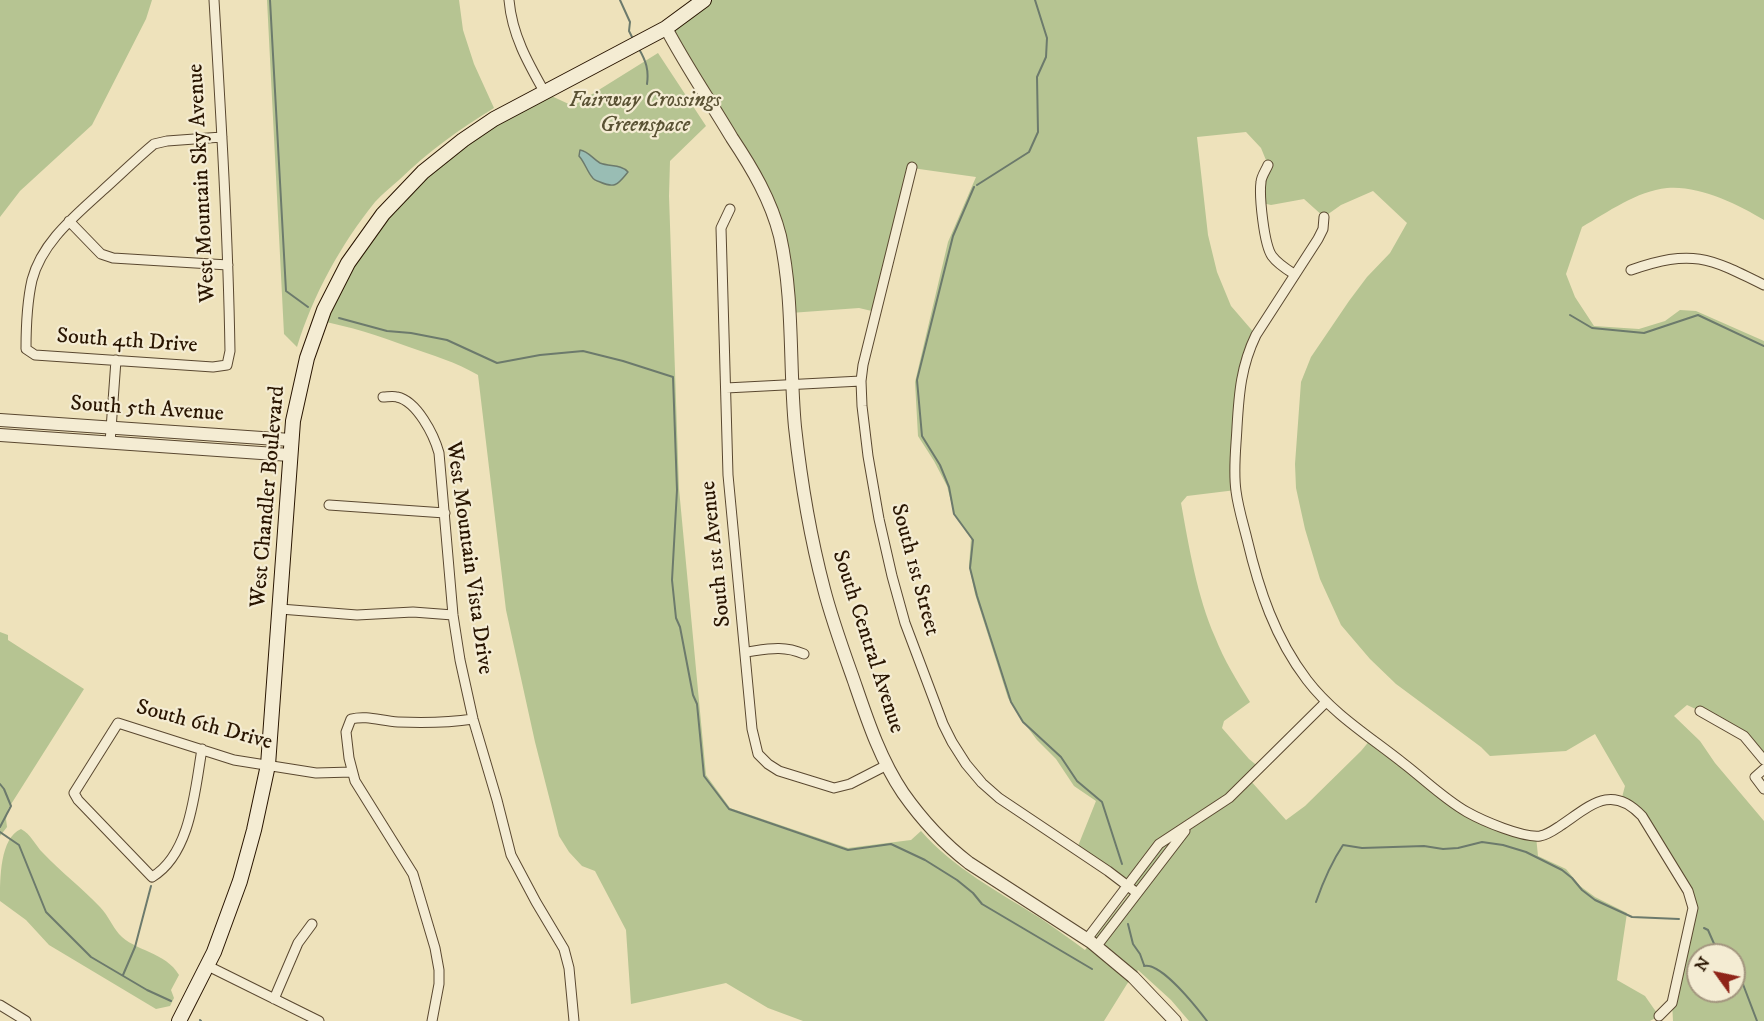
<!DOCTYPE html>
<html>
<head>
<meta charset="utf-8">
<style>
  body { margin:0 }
  #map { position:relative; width:1764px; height:1021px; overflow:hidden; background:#eee2bb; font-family:"IM FELL DW Pica",serif }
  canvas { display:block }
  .north { position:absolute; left:1686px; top:943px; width:60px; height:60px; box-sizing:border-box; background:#f4ecd3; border:2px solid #a3967f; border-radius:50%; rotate:303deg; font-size:16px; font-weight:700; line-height:24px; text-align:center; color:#291501 }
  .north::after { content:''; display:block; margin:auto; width:21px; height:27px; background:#8f2418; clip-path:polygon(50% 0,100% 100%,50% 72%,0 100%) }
</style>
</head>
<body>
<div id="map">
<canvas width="1764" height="1021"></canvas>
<div class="north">N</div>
</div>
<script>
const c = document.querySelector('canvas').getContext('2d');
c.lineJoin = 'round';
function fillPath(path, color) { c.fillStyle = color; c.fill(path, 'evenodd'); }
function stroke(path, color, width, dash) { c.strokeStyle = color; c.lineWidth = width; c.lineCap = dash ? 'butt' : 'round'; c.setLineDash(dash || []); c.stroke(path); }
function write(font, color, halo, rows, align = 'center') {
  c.font = font + ' "IM FELL DW Pica",serif'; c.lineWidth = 4.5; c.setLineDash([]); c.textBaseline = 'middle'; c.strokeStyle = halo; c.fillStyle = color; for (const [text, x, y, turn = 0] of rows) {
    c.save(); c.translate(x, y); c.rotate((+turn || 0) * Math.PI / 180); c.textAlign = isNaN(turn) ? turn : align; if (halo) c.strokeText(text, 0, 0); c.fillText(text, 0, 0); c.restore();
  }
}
fillPath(new Path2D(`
  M0,0H152L146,19L92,125L20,191L0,217Z
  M267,0H459L463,30L474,64L494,108C458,130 429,151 399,180C391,187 382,194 375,202C341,244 313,295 297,347L284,334Z
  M704,0H1764V220C1738,204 1698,185 1667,188C1637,191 1608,212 1582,227L1566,274L1575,297L1594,326L1639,329L1665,321L1680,310L1696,311L1764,341V760L1750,743L1700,711L1687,705L1674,716L1700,741L1715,763L1764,821V1021H1673L1672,1003L1693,908L1642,817L1621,801L1625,786L1595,734L1566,751L1490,756L1481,747L1396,684L1370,659L1341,625L1320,579L1305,529L1296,488L1295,464L1301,382L1311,357L1349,301L1367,277L1390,253L1407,223L1373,191L1341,205L1324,217L1304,199L1271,205L1262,203L1268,165L1261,148L1246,132L1197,137L1208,235L1217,272L1231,306L1256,335L1241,375L1236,490L1187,496L1181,503C1189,547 1197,596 1215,637C1224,660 1237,681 1250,702L1224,721L1222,728L1249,759L1260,768L1249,779L1286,820L1305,806L1361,751L1371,739L1454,804L1536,836L1538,856L1566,869L1580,886L1595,897L1627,913L1617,980L1645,996L1659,1016L1650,1021H1189L1171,1000L1138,970L1127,984L1104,1021H803L768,1008L726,983L631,1004L626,930L595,871L582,866L569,852L559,836L535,742L506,610L478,375C456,362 432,355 409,347C379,336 350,326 319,321L348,263L423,172L545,93L573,106L658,53L706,126L670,161L669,196L679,489L706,775L730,808L848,848L911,840L921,831C953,868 999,892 1040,918C1055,928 1070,939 1085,950L1132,890L1076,851L1096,801L1074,786L1056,759L1037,740L1022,720L1008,698L975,594L969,566L971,538L954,513L947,486L934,461L918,436L915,382L948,242L976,177L912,168L876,312L859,308L790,313L773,214L666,28ZM1698,955H1734V991H1698Z
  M0,632L8,635V640L84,689L8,809L6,819L7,827L0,836Z
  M21,829C31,834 35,845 43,853C61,872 82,888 100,907C108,915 112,926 119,934C134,951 166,952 179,975L171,990L174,998L170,1006L156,1009L49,945L26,920L0,901C0,878 0,838 21,829Z`), '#b6c492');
const water = new Path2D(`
  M580,150C588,151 593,159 600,163C610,167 621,164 628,172C618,184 616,189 600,182C597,181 593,179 592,177C587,171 585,163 579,156Z`);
fillPath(water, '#99bdb4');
stroke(water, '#6c7a6c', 1.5);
stroke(new Path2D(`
  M270,0L286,291L308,307
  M620,0L630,22L629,31L633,39
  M639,49C646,61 649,70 647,84
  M977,185L1029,152L1038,132L1037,77L1046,57L1047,38L1035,0
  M974,187L953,236L917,380L922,436L940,465L949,487L954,514L973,540L970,568L977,596L1011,702L1023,722L1061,757L1077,781L1102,802L1122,864
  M1570,315L1592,328L1644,333L1698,315L1764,346
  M339,318L387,331L411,333L447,340L497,363L540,355L583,351L623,361L673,377L677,490L672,580L676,618L680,627L693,695L697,704L704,776L729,809L848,850L891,844L925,860L957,880L973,893L982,904L1092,969
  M0,784L4,789L11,806L0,827
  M0,832L19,845L46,912L91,957L147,990L171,1001
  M1316,902C1323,882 1331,863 1343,845L1362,848L1424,846L1443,849L1458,848L1482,842L1503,845L1526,852L1562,870L1572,878L1582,890L1595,900L1632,917L1679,919
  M1128,924L1133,944L1140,954L1144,965
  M1704,928L1708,930L1719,955
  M1144,966C1161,962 1197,1008 1207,1021
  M1734,970L1741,979L1757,1021
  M123,975L135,947L151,886
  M200,1020L201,1021`), '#6c7a6c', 2);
const minor = new Path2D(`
  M214,0C221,117 228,234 230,351L227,365L213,367L35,355L26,349C26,327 27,302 32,280C42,242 75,216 102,191C120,175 136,159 154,144L167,141L222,137
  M509,0C512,35 528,63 545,93
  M1268,165C1266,170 1261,177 1261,182C1259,196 1264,245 1272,256C1277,263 1286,269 1294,274
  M912,167L863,365L861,381L862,406L868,456L879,519L892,576L905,623L943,724L952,742L966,764L982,783L999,798L1108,871L1137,893
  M730,209L721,228L728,475L752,729L758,754L768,764L779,771L834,788L850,784L887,765
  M1324,217L1323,229L1318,239L1256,335C1241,366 1239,393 1237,427C1236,448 1233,470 1236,491C1238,507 1243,523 1247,539C1259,590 1275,638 1307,680C1333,714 1369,736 1403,763C1424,779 1444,799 1467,812C1483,821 1523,838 1540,836C1547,835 1554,830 1560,826C1590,806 1611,783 1642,816L1688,891L1693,908L1672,1003L1659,1016
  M69,221L101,254L113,258L228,265
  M1631,270C1692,249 1708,257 1764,285
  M726,388L861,381
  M383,397C387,397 393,396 397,397C417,401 434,435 439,453L453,615L460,660L473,719L497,800L511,855L536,902L564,949L569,968L574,1021
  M110,443L116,360
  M329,505L445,513
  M280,609L357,615L413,612L453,615
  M746,652C768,649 783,645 804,654
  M1700,711L1744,736L1764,760
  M202,749C195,789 191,854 152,877L78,800L74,793L118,723L234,760L316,773L352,772
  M1764,769L1755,777L1764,789
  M1087,939L1159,844L1229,798L1326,702
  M1096,947L1185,831
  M208,966L319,1021
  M274,999L298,943L312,924
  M0,1005L26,1021
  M432,1021L439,984V970L435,948L413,874L355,781L349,758L346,732L351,719C367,715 381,721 398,722C423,723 447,723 473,719`);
const tertiary = new Path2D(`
  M666,28C686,66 710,101 732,138C752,168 771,200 780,236C794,299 789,364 795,427C801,482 810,536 824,589C832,620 843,650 854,681C867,719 880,759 903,793C922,820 943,843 969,863L1091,942L1133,977L1175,1021
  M0,420L291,440
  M0,435L290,455`);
const secondary = new Path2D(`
  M179,1021L214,952L240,881L254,830L268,765L293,421L307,358L324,310L348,263L383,214L423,172L463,140L494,119L666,28L704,0`);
stroke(minor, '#5a4830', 11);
stroke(tertiary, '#5a4830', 14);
stroke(secondary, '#291501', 16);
stroke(minor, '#f4ecd3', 9);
stroke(tertiary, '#f4ecd3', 12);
stroke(secondary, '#f4ecd3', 14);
write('italic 22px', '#5a5234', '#f4ecd3', [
  ["Fairway Crossings",645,101],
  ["Greenspace",645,126]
]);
write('22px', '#291501', '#f4ecd3', [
  ["West Mountain Sky Avenue",203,183,-93],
  ["South 4th Drive",127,342,4],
  ["South 5th Avenue",147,410,4],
  ["West Chandler Boulevard",269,497,-85],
  ["South 1st Avenue",717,554,-96],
  ["West Mountain Vista Drive",468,558,82],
  ["South 1st Street",914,570,75],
  ["South Central Avenue",867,642,72],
  ["South 6th Drive",204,726,15]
]);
</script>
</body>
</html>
